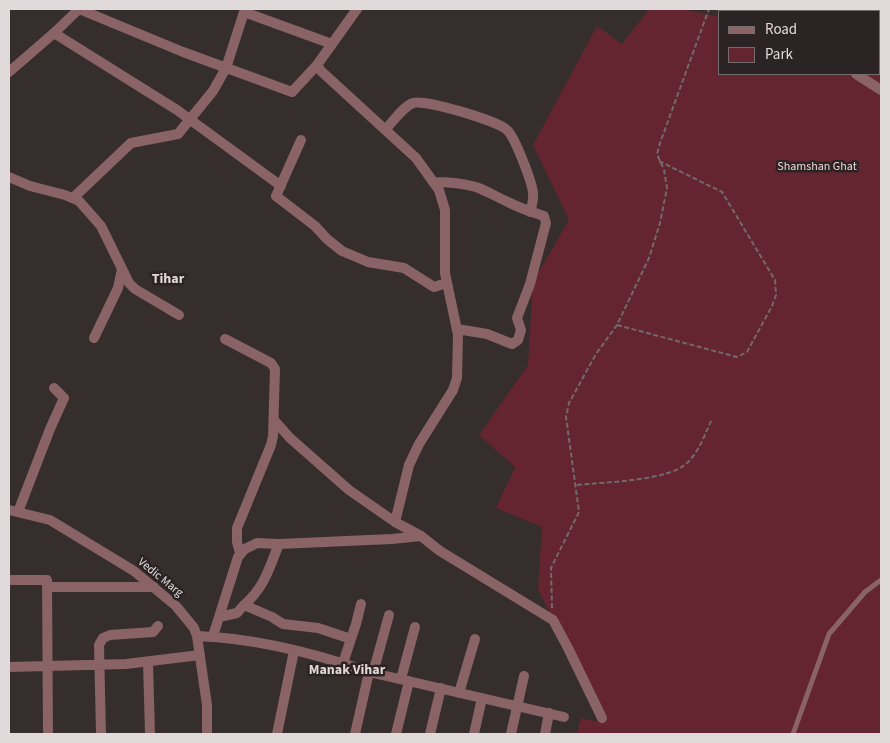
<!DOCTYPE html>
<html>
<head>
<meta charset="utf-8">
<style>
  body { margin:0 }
  #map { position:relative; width:890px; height:743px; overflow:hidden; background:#362d2d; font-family:"Source Sans 3",sans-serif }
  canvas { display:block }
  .frame { position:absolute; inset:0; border:10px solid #e0dada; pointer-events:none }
  .legend { position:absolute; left:718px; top:10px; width:162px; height:65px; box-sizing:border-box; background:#2c2324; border:1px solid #746c6d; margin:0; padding:6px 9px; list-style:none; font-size:15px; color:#e0dada }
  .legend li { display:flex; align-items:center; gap:10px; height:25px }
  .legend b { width:25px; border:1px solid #746c6d }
</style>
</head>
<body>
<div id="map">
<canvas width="890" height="743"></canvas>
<div class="frame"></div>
<ul class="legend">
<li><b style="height:6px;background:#896366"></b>Road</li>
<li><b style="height:14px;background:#642530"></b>Park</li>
</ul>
</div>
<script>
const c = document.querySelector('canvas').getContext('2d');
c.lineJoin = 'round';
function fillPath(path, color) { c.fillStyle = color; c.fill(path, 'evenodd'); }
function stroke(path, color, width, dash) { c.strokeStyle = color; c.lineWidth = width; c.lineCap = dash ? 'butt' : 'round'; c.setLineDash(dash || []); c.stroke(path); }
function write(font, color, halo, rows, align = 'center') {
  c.font = font + ' "Source Sans 3",sans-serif'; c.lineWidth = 5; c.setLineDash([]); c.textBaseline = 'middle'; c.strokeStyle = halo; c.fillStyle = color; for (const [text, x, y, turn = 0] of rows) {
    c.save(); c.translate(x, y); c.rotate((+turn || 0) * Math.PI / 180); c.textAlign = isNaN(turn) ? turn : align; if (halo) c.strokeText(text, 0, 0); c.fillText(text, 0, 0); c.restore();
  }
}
fillPath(new Path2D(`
  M649,9H683L719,17V74H879V11H778L780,9H881V734H577L581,718L599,722L594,696L538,590L542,527L496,508L515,467L479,435L528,365L533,282L569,220L533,145L597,26L622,44Z`), '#642530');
stroke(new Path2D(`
  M617,325L737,357L747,352L772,306L776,295L775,280L722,192L659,161
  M577,485C604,482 669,481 687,463C699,452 705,434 712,419
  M552,608L551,568L579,512L566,417L569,403L596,354L617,325L649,258L660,223L667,188L664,170L657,154L660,143L709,9`), '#726a6a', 2, [5, 2.5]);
stroke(new Path2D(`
  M793,734L829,634L865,592L881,580`), '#896366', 5);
stroke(new Path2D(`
  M79,9L183,52L292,92L317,65L321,71L416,158L439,190L445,210V273L458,335L457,378L453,390L419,444L409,465L395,522L421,536
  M745,9L751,11
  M244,12L332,44
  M54,33L177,110L281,186
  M317,65L357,9
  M856,74L881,90
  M386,129C393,121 403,107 413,103C425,99 498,121 507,130C515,137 532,182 533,193C534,200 532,205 530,212
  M301,140L276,196L315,226L327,239L342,251L368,262L404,268L434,287L446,283
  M9,177L30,186L65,195L79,201L101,226L129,283L135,289L179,315
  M433,182C447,182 462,183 476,187C487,191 497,197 508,202C519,208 532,212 544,216L546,223L530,284L517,318L521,330L518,340L512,344L487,334L457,329
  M73,198L131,143L178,134L213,91L226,68L245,9
  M94,338L118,288L122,269
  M225,339L271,363L275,369L273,436L271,445L237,528V542L240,553
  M274,420L290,438L349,490L395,522
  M9,510L50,520L134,571L176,606L194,628L197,636L207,705V734
  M18,512L50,429L64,398L54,388
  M9,580H47L48,734
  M48,587H154
  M244,605C265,587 269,568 279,544
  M219,617L237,613L244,605L272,617L283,624L318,628L351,639
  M197,636C253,638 317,654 369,672L564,717
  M213,636L238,557L245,549L257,543L279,544L392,539L421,536L440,551L553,620L568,648L602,718
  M148,662L150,734
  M343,663L356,624L361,604
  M9,667L126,664L200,655
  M373,673L389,615
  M401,679L415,627
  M459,693L475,639
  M101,734L99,645L103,638L110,635L153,632L158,626
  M277,734L294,651
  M355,734L369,672
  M396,734L409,681
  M430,734L441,688
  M474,734L482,698
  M511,734L524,676
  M545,734L549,713`), '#896366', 10);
stroke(new Path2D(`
  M9,72L54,33L79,9`), '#896366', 10);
write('12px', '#efd5d7', '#2c2324', [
  ["Shamshan Ghat",817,167]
]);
write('12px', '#e0dada', '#2c2324', [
  ["Vedic Marg",160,578,39]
]);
write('bold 14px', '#e2d5d6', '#2c2324', [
  ["Tihar",168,280],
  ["Manak Vihar",347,671]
]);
</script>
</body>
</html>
